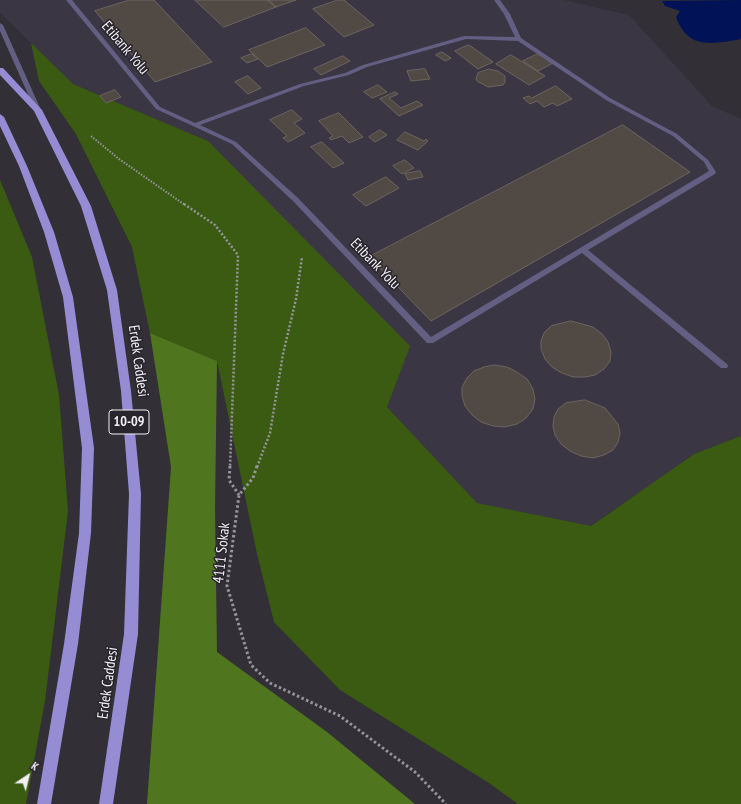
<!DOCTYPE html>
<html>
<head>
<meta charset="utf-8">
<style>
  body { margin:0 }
  #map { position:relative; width:741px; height:804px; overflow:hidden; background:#322f36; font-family:"PT Sans Narrow",sans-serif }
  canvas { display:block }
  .north { position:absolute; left:8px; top:756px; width:40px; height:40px; -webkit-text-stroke:3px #28252c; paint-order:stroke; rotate:35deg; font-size:11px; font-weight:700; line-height:16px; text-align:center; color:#f2f0f5 }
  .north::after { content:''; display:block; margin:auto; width:14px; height:18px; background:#f2f0f5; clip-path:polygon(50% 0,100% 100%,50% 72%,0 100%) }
</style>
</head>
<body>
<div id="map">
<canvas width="741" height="804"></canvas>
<div class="north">K</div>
</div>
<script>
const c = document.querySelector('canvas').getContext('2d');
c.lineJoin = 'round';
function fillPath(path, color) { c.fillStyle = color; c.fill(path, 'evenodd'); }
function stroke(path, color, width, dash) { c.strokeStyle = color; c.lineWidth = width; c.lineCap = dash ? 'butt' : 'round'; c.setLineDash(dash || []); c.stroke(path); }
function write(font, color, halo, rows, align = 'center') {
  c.font = font + ' "PT Sans Narrow",sans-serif'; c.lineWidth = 3; c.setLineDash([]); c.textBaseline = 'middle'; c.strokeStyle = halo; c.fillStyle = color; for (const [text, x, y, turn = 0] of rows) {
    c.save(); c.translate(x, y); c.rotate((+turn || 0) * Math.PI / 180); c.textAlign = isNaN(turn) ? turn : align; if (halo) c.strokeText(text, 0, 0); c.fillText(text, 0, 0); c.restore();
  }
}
fillPath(new Path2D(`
  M0,0H564L629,15L712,106L741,119V436L694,454L583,531L477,503L387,407L208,141L73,84L0,13Z`), '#3b3643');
fillPath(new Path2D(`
  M31,43L73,84L208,141L410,346L387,407L477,503L591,526L694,454L741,436V804H518L489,783L340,690L274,622L257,554L217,361L150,333L132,247L76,134L39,81Z
  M0,180L32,257L59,395L68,511L45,701L26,804H0Z`), '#3b5b13');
fillPath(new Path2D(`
  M150,333L217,361L215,508L217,652L327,732L415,804H147L171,467Z`), '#4f761f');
fillPath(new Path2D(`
  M741,0V39C712,44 688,50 676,17L680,11L665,6L662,1Z`), '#011256');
const building = new Path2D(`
  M130,0H154L212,62L155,82L95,11Z
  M195,0H268L276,7L224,27Z
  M268,0H296L276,7Z
  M338,0H344L374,25L344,37L313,9Z
  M306,28L325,45L267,67L249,50Z
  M469,45L493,62L478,69L455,51Z
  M442,52L451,58L445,61L436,55Z
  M252,54L258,59L247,63L241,58Z
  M538,54L553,63L538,71L523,61Z
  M511,55L545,76L529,85L496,64Z
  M343,56L350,61L321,75L314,69Z
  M425,69L430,79L411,81L407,71Z
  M489,69L498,71L505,76V82L503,85L488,87L477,81L476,79L478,73Z
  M248,76L261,88L248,94L235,82Z
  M378,85L387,92L372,98L364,92Z
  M556,86L572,99L557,106L553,103L544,107L537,101L530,104L523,98L529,96L531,98Z
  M115,90L121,97L106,103L100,96Z
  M395,92L398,94L389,98L401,108L417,101L423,105L399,116L380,99Z
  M292,110L302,119L294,123L305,133L288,142L283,138L287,136L270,120Z
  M339,113L363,137L349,143L342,136L331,140L329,138L333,136L319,121Z
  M623,125L690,172L431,321L369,257Z
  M380,130L387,135L375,142L369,137Z
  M405,132L424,141L426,139L428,141L418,150L397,140Z
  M322,142L344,163L333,168L311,147Z
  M405,160L414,168L402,174L393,166Z
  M420,171L423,177L408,180L405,174Z
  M386,177L399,188L366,206L353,195Z
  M571,321L593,327L602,334L608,342L611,352L610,361L604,369L595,375L585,377H573L562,373L552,367L545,359L541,349V341L544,333L551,326Z
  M495,365L507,367L517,372L527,379L533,389L535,399L533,409L526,418L517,424L505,427L493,426L481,422L472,415L465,406L462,396V387L467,378L474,371L484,367Z
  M585,400L605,408L618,424L620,433L618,442L613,450L604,455L593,458L581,456L570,451L561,444L555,435L553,426L554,417L558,409L566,403Z`);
fillPath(building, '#514943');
stroke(building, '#6d655e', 1);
stroke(new Path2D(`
  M91,136L119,159L185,205`), '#97959b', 2, [1.5, 1.5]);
stroke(new Path2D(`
  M184,204L215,225L238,255L230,467
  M257,467L270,433L283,354L296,299L302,257`), '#97959b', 2.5, [2, 2]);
stroke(new Path2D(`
  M230,466L229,480L239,495
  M257,466L253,478L239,495L227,586L251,665L270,683L340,716L415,772L446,804`), '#97959b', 3, [2.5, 2.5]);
fillPath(new Path2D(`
  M66,0H72L160,107L195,123L300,84L345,73L363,65L464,36L515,37L504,14L494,0H500L510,14L521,38L610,98L677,134L708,160L716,172L715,174L588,250L727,364L728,366L727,368H721L582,253L433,343H427L294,202L232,144L156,109ZM466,39L518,41L606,100L673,136L704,162L709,171L431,337L298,198L236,142L200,125L304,86L349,75L367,67Z
  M0,23L3,25L41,110L40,111H36L35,110L0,31Z`), '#635f83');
fillPath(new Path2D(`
  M0,68H3L42,110L91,206L117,290L131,391L141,494L138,634L113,804H99L124,634L129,494L121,391L107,290L81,206L34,111L0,75Z
  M0,114L4,117L27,166L54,232L73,297L94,448L91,533L78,644L51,804H37L64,644L79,533L82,448L63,297L44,232L19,166L0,126Z`), '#958cd4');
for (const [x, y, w] of [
  [129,422,40]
]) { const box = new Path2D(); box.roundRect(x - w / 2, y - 12, w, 24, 3); c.fillStyle = '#28252c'; c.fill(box); stroke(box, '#f2f0f5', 1); }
write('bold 14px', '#f2f0f5', null, [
  ["10-09",129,422]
]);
write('15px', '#f2f0f5', '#28252c', [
  ["Etibank Yolu",125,48,50],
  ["Etibank Yolu",375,264,46],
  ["Erdek Caddesi",138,361,82],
  ["4111 Sokak",222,553,-84],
  ["Erdek Caddesi",108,683,-82]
]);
</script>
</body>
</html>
